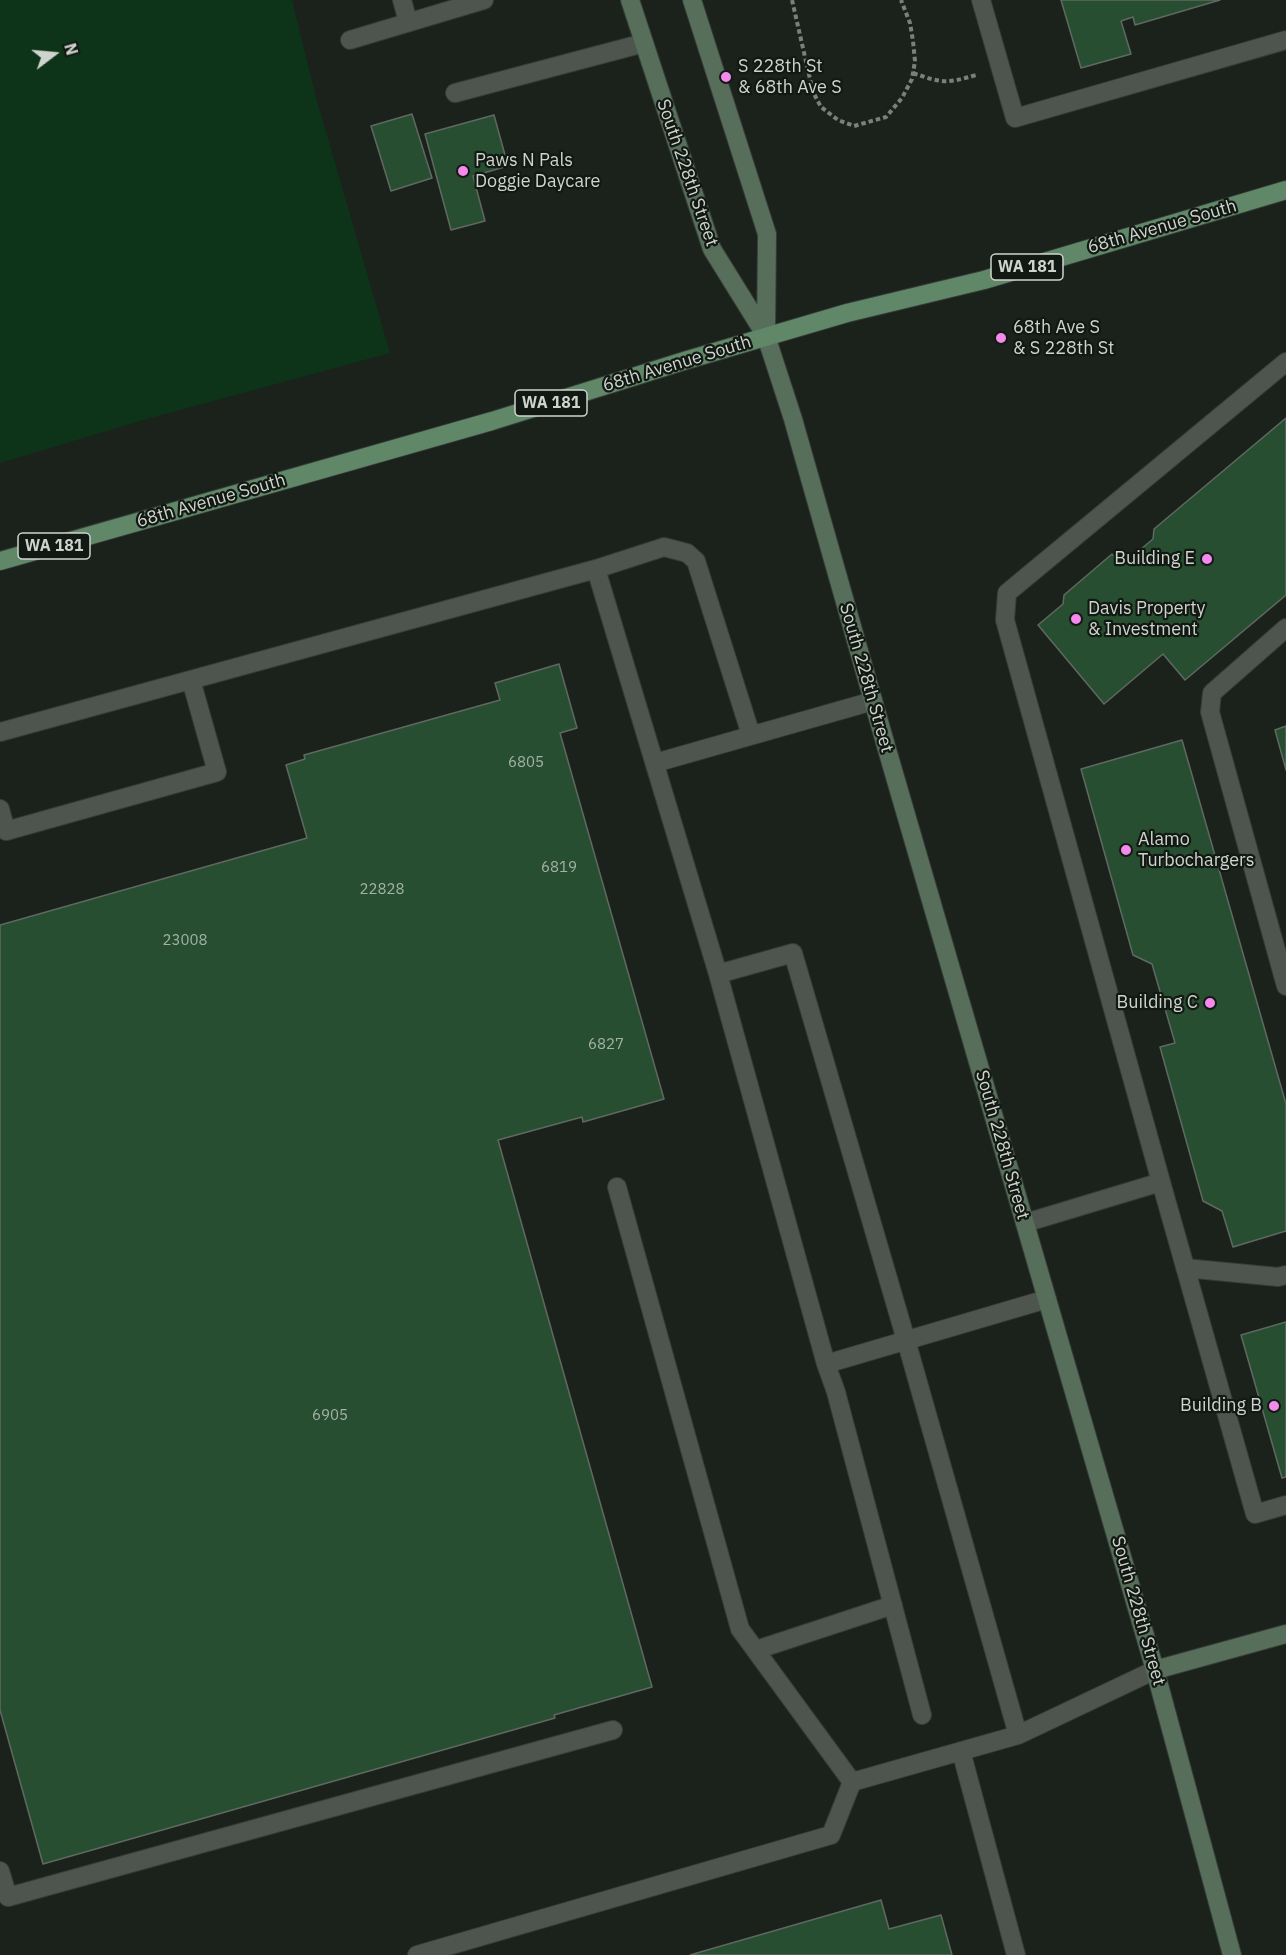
<!DOCTYPE html>
<html>
<head>
<meta charset="utf-8">
<style>
  body { margin:0 }
  #map { position:relative; width:1286px; height:1955px; overflow:hidden; background:#1b221c; font-family:"IBM Plex Sans",sans-serif }
  canvas { display:block }
  .north { position:absolute; left:24px; top:24px; width:60px; height:60px; -webkit-text-stroke:4px #121913; paint-order:stroke; rotate:74deg; font-size:16px; font-weight:700; line-height:24px; text-align:center; color:#ced3ce }
  .north::after { content:''; display:block; margin:auto; width:21px; height:27px; background:#ced3ce; clip-path:polygon(50% 0,100% 100%,50% 72%,0 100%) }
</style>
</head>
<body>
<div id="map">
<canvas width="1286" height="1955"></canvas>
<div class="north">N</div>
</div>
<script>
const c = document.querySelector('canvas').getContext('2d');
c.lineJoin = 'round';
function fillPath(path, color) { c.fillStyle = color; c.fill(path, 'evenodd'); }
function stroke(path, color, width, dash) { c.strokeStyle = color; c.lineWidth = width; c.lineCap = dash ? 'butt' : 'round'; c.setLineDash(dash || []); c.stroke(path); }
function write(font, color, halo, rows, align = 'center') {
  c.font = font + ' "IBM Plex Sans",sans-serif'; c.lineWidth = 4.5; c.setLineDash([]); c.textBaseline = 'middle'; c.strokeStyle = halo; c.fillStyle = color; for (const [text, x, y, turn = 0] of rows) {
    c.save(); c.translate(x, y); c.rotate((+turn || 0) * Math.PI / 180); c.textAlign = isNaN(turn) ? turn : align; if (halo) c.strokeText(text, 0, 0); c.fillText(text, 0, 0); c.restore();
  }
}
fillPath(new Path2D(`
  M0,0H292L316,97L390,353L143,420L0,463Z`), '#0d3418');
const building = new Path2D(`
  M1061,0H1220L1135,25L1133,17L1121,21L1131,54L1081,68Z
  M412,114L432,178L391,191L371,126Z
  M494,115L508,166L473,176L485,221L451,230L425,134Z
  M1286,418V595L1185,680L1163,654L1104,704L1038,625L1063,604L1064,595L1112,554L1122,565L1153,539L1154,529Z
  M559,664L577,728L560,733L664,1099L583,1122L582,1117L498,1140L652,1687L554,1715L555,1718L43,1864L0,1710V925L307,838L286,765L305,759L304,755L500,700L495,683Z
  M1286,726V770L1275,730Z
  M1182,740L1286,1104V1231L1233,1247L1222,1211L1203,1201L1160,1047L1175,1043L1152,964L1133,955L1081,769Z
  M1286,1322V1477L1282,1478L1241,1335Z
  M881,1900L889,1929L941,1915L952,1955H690Z`);
fillPath(building, '#274e30');
stroke(building, '#606961', 1.5);
const lane = new Path2D(`
  M402,0L408,22
  M981,0L1015,118L1286,40
  M350,40L484,0
  M455,93L644,43
  M596,569L664,547L687,553L696,561L751,735
  M1286,628L1212,693L1210,712L1286,986
  M0,732L596,569L718,974L826,1364L1047,1299
  M655,763L873,701
  M0,809L6,831L217,772L191,680
  M718,974L793,953L906,1340L1018,1735
  M1161,1182L1005,620L1007,593L1286,362
  M617,1187L740,1629L852,1782
  M1025,1223L1161,1182L1255,1514L1286,1505
  M1185,1268L1278,1277L1286,1275
  M826,1364L836,1392L922,1715
  M756,1650L893,1605
  M961,1751L1016,1955
  M0,1871L8,1897L613,1730
  M417,1955L831,1835L852,1782L1018,1735L1155,1670`);
const secondary = new Path2D(`
  M630,0L712,249L766,336L793,419L886,746L1155,1670L1232,1955
  M692,0L767,234L766,336
  M1155,1670L1286,1634`);
const primary = new Path2D(`
  M0,561L492,421L687,360L847,313L984,280L1286,190`);
stroke(lane, '#363c37', 20);
stroke(secondary, '#363c37', 20);
stroke(primary, '#363c37', 20);
stroke(new Path2D(`
  M792,0L813,92L821,107L838,120L854,126L886,117L902,98L912,79L915,61L913,41L910,23L901,0
  M913,73C942,83 946,84 976,75`), '#7a807b', 4, [4.5, 3]);
stroke(lane, '#4d554e', 18);
stroke(secondary, '#576e5b', 18);
stroke(primary, '#608768', 18);
for (const [x, y, r, color] of [
  [726,77,6,"#f589ee"],
  [463,171,6,"#f589ee"],
  [1001,338,6,"#f589ee"],
  [1207,559,6,"#f589ee"],
  [1076,619,6,"#f589ee"],
  [1126,850,6,"#f589ee"],
  [1210,1003,6,"#f589ee"],
  [1274,1406,6,"#f589ee"]
]) { const dot = new Path2D(); dot.arc(x, y, r, 0, 2 * Math.PI); c.fillStyle = color; c.fill(dot); stroke(dot, '#121913', 2); }
write('15px', '#a4b2a6', null, [
  ["6805",526,763],
  ["6819",559,868],
  ["22828",382,890],
  ["23008",185,941],
  ["6827",606,1045],
  ["6905",330,1416]
]);
for (const [x, y, w] of [
  [1027,267,72],
  [551,403,72],
  [54,546,72]
]) { const box = new Path2D(); box.roundRect(x - w / 2, y - 13, w, 26, 4.5); c.fillStyle = '#121913'; c.fill(box); stroke(box, '#ced3ce', 1.5); }
write('bold 16px', '#ced3ce', null, [
  ["WA 181",1027,267],
  ["WA 181",551,403],
  ["WA 181",54,546]
]);
write('18px', '#ced3ce', '#121913', [
  ["S 228th St",738,67],
  ["& 68th Ave S",738,88],
  ["Paws N Pals",475,161],
  ["Doggie Daycare",475,182],
  ["68th Ave S",1013,328],
  ["& S 228th St",1013,349],
  ["Building E",1195,559,"right"],
  ["Davis Property",1088,609],
  ["& Investment",1088,630],
  ["Alamo",1138,840],
  ["Turbochargers",1138,861],
  ["Building C",1198,1003,"right"],
  ["Building B",1262,1406,"right"]
], 'left');
write('18px', '#ced3ce', '#121913', [
  ["South 228th Street",687,173,71],
  ["68th Avenue South",1162,227,-16],
  ["68th Avenue South",677,364,-17],
  ["68th Avenue South",211,501,-16],
  ["South 228th Street",866,678,74],
  ["South 228th Street",1002,1145,74],
  ["South 228th Street",1138,1611,74]
]);
</script>
</body>
</html>
